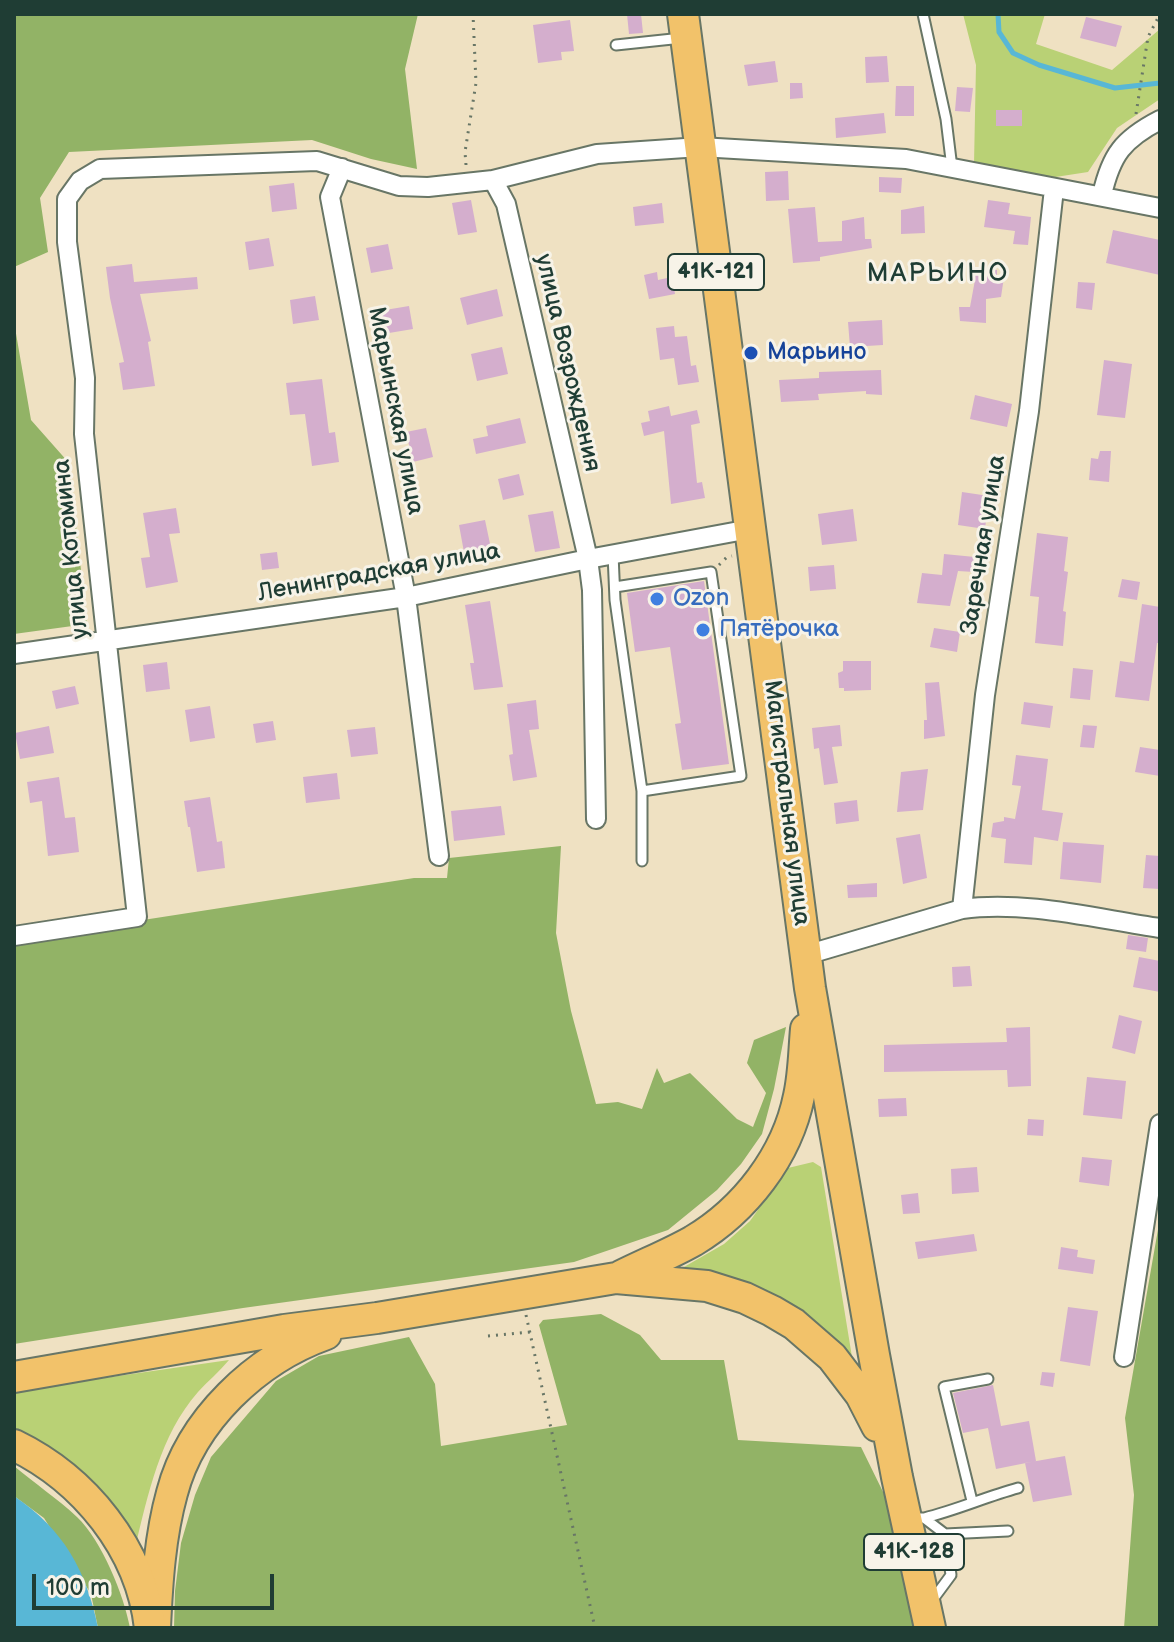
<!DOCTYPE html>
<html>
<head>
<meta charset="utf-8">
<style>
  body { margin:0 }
  #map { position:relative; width:1174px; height:1642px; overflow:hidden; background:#efe1c2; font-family:"Balsamiq Sans",sans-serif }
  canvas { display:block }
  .frame { position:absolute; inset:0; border:16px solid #1f3d34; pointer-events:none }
  .scale { position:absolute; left:32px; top:1574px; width:242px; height:36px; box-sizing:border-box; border:4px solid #1f3d34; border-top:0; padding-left:10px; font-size:24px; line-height:28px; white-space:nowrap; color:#1f3d34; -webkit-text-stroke:6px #f7f3e8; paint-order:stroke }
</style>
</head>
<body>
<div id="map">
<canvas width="1174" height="1642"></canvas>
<div class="frame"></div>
<div class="scale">100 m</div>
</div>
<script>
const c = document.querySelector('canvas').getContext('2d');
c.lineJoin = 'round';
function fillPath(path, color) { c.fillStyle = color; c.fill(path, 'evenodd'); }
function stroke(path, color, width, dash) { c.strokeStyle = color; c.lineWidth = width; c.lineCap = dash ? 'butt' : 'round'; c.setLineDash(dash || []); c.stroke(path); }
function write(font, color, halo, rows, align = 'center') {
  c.font = font + ' "Balsamiq Sans",sans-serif'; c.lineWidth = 6; c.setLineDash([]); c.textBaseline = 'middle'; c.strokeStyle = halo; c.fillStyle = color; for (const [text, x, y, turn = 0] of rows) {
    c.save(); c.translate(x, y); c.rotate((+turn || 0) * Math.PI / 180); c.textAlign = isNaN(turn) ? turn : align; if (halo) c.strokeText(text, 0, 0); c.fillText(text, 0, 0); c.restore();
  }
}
fillPath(new Path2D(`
  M963,14H1045L1036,44L1112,70L1160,29V99L1117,128L1088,172L1049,178L974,164L976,65Z
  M813,1162L821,1167L852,1357L811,1320L749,1287L684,1267L724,1244L750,1221L788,1168Z
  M229,1360C219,1372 208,1381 198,1392C160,1435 148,1495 135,1548L14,1433V1391Z`), '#b9d175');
fillPath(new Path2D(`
  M14,14H418L405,69L417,169L371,159L312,140L69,152L40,198L48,252L14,267Z
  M14,322L31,420L69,463L87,624L14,634Z
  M561,846L556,933L571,1011L596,1104L618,1102L642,1109L657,1068L664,1083L690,1073L737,1119L753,1127L766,1093L747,1063L754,1040L786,1027L774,1089L762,1134L741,1164L717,1190L668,1230L574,1262L243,1308L14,1344V940L414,878H447L449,858Z
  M1160,1218V1628H1124L1134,1495L1125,1418Z
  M601,1314L640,1335L661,1360H724L738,1440L861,1447L886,1498L900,1548L916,1628H174L175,1591L181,1543L195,1495L211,1457L276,1381L319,1356L409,1337L435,1384L441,1446L567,1425L539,1325L543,1320Z
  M14,1466C34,1483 58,1499 77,1517C102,1541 124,1595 130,1628H98L91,1594L44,1518L14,1496Z`), '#92b366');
fillPath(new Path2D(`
  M14,1496C64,1530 86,1570 98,1628H14Z`), '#58b7d6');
stroke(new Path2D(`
  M998,14L999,32L1013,53L1039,65L1115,88L1160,83`), '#58b7d6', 5);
fillPath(new Path2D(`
  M627,14H641L643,33L629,34Z
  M1086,17L1122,26L1116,47L1080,38Z
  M570,20L574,51L561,52L562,60L538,63L533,25Z
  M887,56L889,82L866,83L865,57Z
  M775,61L778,82L748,86L744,65Z
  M790,83H802L803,98L790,99Z
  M896,86H914V116H895Z
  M957,87L973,88L970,112L955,111Z
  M996,110H1022V126H996Z
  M884,113L886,133L836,138L835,118Z
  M788,171L789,200L766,201L765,172Z
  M879,177L902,178L901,193L879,192Z
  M294,183L297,209L272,212L269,186Z
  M471,200L477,232L458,235L452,203Z
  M988,200L1010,203L1008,214L1031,217L1028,245L1013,244L1015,231L984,227Z
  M662,203L664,223L635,226L633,207Z
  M924,206L925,233L901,234V210Z
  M815,207L818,242L842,241V221L864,217L865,239H871L872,248L820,257V261L793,263L788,209Z
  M1113,230L1160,240V275L1106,263Z
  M269,238L274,266L249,270L245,242Z
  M388,244L393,269L371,273L366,248Z
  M132,264L134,282L197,277L198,289L140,294L151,341L148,342L155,386L123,390L119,363L124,362L110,298L106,267Z
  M971,267L997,270V276L1004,277L1001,297L986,299V323L960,321L959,307H970L975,280L970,279Z
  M657,272L658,280L672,277L675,294L649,299L644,275Z
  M1078,282L1095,283L1092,310L1076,308Z
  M497,289L503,316L467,325L460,298Z
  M315,296L319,320L293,324L290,300Z
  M409,306L413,329L383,334L379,311Z
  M882,320L883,345L850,347L848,322Z
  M674,326L675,337L687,336L691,366L696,365L699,382L678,385L674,358L660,360L656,328Z
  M502,347L508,374L477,381L471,354Z
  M1104,360L1132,364L1125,418L1097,415Z
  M881,370L882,395L866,394V391L818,394L819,400L781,402L779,380L819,378V372Z
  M322,379L329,433L335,432L339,462L312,466L305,414L290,415L286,383Z
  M975,395L1012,404L1007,427L970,419Z
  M669,406L671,416L697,410L700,423L691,425L697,483L702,482L705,498L671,504L664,431L644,436L641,423L650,421L648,411Z
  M520,418L526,443L476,454L473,439L488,436L486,426Z
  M426,428L433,457L413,462L406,432Z
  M1100,451H1111L1109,482L1089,480L1091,458L1098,459Z
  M519,474L524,495L503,500L498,479Z
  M962,492L989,496L985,529L958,525Z
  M176,508L180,533L169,534L178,582L146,588L141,558L150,557L143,513Z
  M853,509L857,541L822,545L818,514Z
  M553,511L560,548L535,552L528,515Z
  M485,520L493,558L466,563L459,525Z
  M1037,533L1068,537L1064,571L1068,572L1063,611L1066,612L1063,646L1035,643L1039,597L1030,596Z
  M277,552L279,568L262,570L260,554Z
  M944,554L975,557L974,572L958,571L950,606L917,603L922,573L942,575Z
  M834,565L836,589L810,591L808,567Z
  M1122,579L1140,582L1137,600L1118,597Z
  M704,581L729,764L682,770L675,724L681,723L670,647L635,652L627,593Z
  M490,601L503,687L474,690L470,663H474L465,605Z
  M1142,604L1160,607V643H1157L1149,701L1115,697L1120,661L1134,663Z
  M934,628L960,632L957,652L930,647Z
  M843,661H871V690L844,691V688H839L838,673L843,671Z
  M167,662L170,689L146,692L143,665Z
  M1073,668L1093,670L1090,700L1070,698Z
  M939,682L945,736L924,739V720H927L925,683Z
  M75,686L79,704L56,709L52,691Z
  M536,700L539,729L529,730L537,777L513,781L509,755L513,754L507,704Z
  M1024,702L1053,706L1050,728L1021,724Z
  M210,706L215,738L190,742L185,710Z
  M273,721L276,740L256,743L253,724Z
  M840,725L842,746L832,747L838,783L824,785L819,748L814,749L812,728Z
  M1083,725L1097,726L1094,748L1080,747Z
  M49,726L54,753L20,759L15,733Z
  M375,727L378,754L351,757L347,730Z
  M1140,747L1160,750V776L1135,772Z
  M1016,755L1048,759L1042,810L1063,813L1058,841L1034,837L1032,865L1004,863L1006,839L991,837L993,823L1004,821V817L1015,819L1021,786L1012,785Z
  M928,769L923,810L897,812L901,772Z
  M337,773L340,799L306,803L303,777Z
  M59,777L65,818L75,817L79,852L48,856L42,801L30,803L27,782Z
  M210,797L217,842L222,841L225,868L197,872L190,827H188L184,801Z
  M857,800L859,821L836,824L834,803Z
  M501,806L505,835L454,841L451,811Z
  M920,834L927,878L903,884L896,838Z
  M1063,842L1104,845L1101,883L1060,879Z
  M1146,855L1160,856V889L1143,888Z
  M877,883V897L848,898L847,885Z
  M1128,935L1148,938L1146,952L1126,949Z
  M1139,957L1160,961V992L1133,987Z
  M970,966L972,986L953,987L952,967Z
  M1119,1015L1142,1021L1135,1054L1112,1048Z
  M1030,1027L1031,1086L1008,1087L1007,1070L884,1072V1045L1007,1042L1006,1028Z
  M1087,1077L1126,1081L1122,1119L1083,1115Z
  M906,1098L907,1116L879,1117L878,1099Z
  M1028,1119L1044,1120L1043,1136L1027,1135Z
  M1082,1157L1112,1160L1109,1186L1079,1182Z
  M977,1167L979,1192L952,1194L951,1169Z
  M918,1193L920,1213L903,1214L901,1195Z
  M974,1234L977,1251L918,1259L915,1242Z
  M1061,1247L1078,1250L1077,1257L1095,1260L1093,1274L1058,1269Z
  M1068,1307L1098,1311L1090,1366L1060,1361Z
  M1042,1372L1055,1373L1053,1387L1040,1385Z
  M993,1385L1001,1426L1029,1421L1036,1461L996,1469L988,1428L963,1433L953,1393Z
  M1065,1456L1072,1495L1033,1502L1025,1463Z`), '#d4aecd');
const service = new Path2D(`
  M923,14L946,119L952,168
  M616,45L682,38
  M613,554L615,600L642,791V861
  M615,587L711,572L741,776L642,791
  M972,1501L944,1387L988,1379
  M912,1518H924L945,1534L951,1575L931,1602
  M924,1518C957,1510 985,1497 1018,1488
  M945,1534L1008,1531`);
const minor = new Path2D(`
  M342,168L330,197L406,597L439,856
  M493,180L506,204L588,559L592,590L596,819
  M1102,195C1111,155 1123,139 1160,120
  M14,654L406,597L588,559L750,529
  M962,909L985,695L1029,411L1054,189
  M14,936L137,917L84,434L85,378L67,242V199L80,181L100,169L317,161L399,186L428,187L493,180L597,154L700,147L906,159L1160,208
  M806,955L962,909C1025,900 1097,919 1160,928
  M1124,1357L1160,1124`);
const primary = new Path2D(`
  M683,14L810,988L874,1355L897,1477L930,1628
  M621,1276C645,1264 670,1254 693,1241C745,1210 787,1156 799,1096C804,1074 804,1051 806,1029
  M14,1377L284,1330L377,1318L616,1278L707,1286L745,1298L772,1311L794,1324L832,1357L861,1395L877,1426
  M155,1628C157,1583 160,1536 172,1493C191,1420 256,1359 326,1334`);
const trunk = new Path2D(`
  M14,1445C84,1479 141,1548 150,1628`);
stroke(service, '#687666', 13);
stroke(minor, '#687666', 22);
stroke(primary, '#687666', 34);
stroke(trunk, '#687666', 34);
stroke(new Path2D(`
  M1136,114L1148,37L1160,14
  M466,165L465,152L476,83L473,14
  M719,565L727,557L732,556
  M526,1315L595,1628
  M488,1336L530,1332`), '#687666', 3, [2, 6]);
stroke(service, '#fff', 9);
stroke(minor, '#fff', 18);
stroke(primary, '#f2c26a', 30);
stroke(trunk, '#f2c26a', 30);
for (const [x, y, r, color] of [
  [751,353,8,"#1a4fb4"],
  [657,599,8,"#3f7fe0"],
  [703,630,8,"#3f7fe0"]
]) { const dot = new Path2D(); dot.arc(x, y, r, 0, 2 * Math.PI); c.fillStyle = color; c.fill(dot); stroke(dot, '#f7f3e8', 3); }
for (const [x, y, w] of [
  [716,272,96],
  [914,1552,100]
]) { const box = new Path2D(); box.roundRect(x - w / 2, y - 18, w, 36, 6); c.fillStyle = '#f7f3e8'; c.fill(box); stroke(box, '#1f3d34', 2); }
write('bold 22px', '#1f3d34', null, [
  ["41К-121",716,272],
  ["41К-128",914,1552]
]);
write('24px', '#164399', '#f7f3e8', [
  ["Марьино",767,353]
], 'left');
write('24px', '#1f3d34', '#f7f3e8', [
  ["улица Возрождения",567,363,77],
  ["Марьинская улица",395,411,79],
  ["Заречная улица",984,545,-81],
  ["улица Котомина",72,549,-96],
  ["Ленинградская улица",379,573,-10],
  ["Магистральная улица",786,803,83]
]);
write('24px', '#366cbe', '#f7f3e8', [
  ["Ozon",673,599],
  ["Пятёрочка",719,630]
], 'left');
c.letterSpacing = '2px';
write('26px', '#1f3d34', '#f7f3e8', [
  ["МАРЬИНО",938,274]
]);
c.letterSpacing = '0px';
</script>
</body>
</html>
